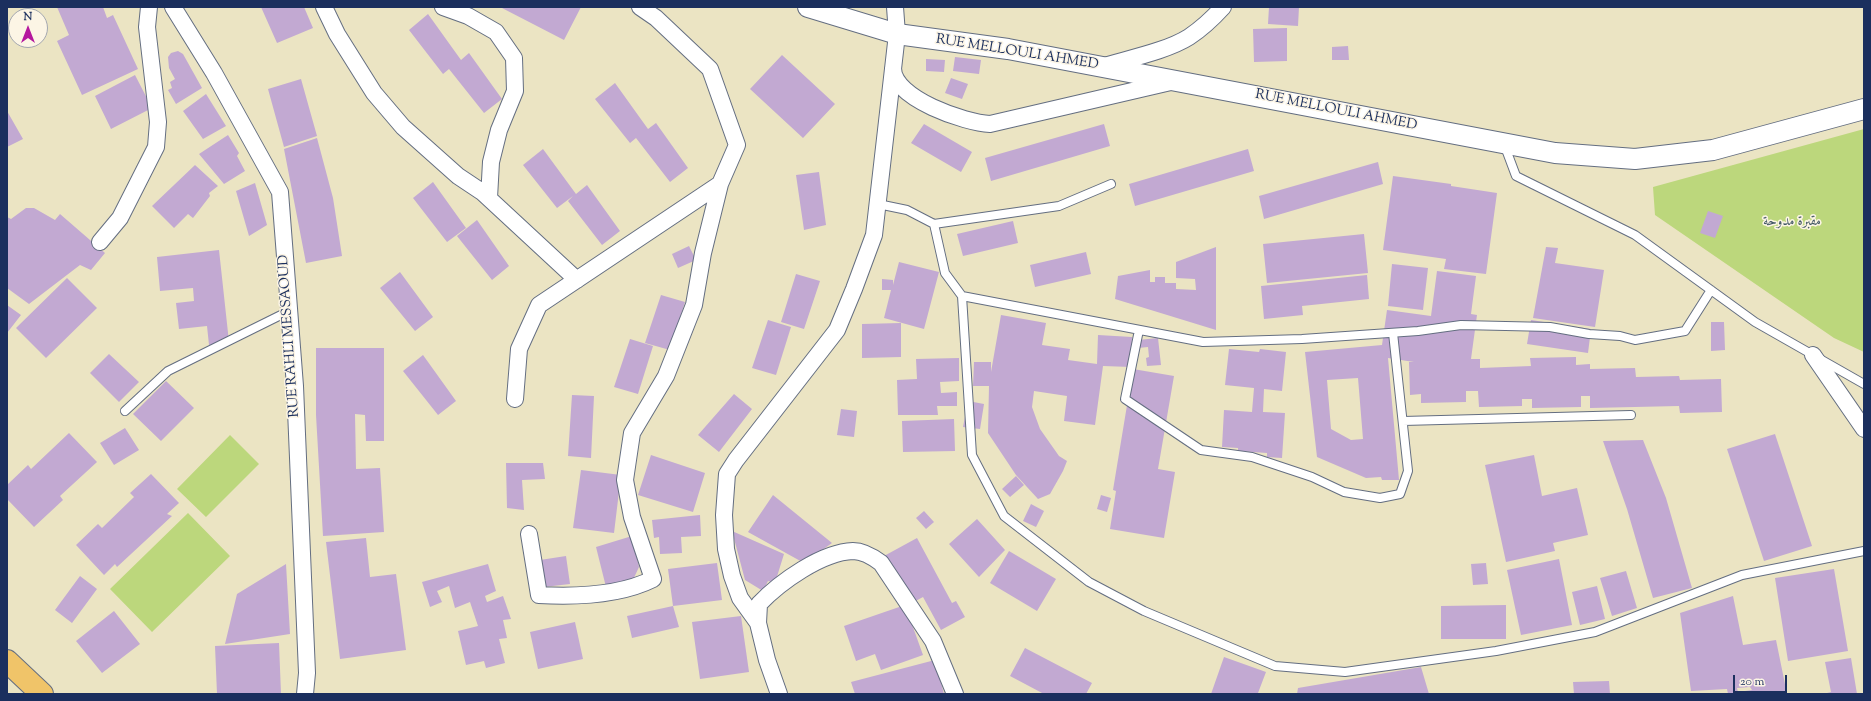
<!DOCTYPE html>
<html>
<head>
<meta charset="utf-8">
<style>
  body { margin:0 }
  #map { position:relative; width:1871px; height:701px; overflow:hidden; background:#ebe4c3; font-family:"Sorts Mill Goudy",serif }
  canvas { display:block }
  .frame { position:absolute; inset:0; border:8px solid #1b2f5e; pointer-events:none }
  .north { position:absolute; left:8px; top:8px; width:40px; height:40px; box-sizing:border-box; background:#fcf5e5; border:1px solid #a2a6af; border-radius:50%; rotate:0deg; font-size:11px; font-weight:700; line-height:16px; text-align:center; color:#1b2f5e }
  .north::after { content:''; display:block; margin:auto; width:14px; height:18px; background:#b5179e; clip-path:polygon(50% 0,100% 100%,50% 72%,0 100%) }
  .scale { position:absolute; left:1733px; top:675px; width:54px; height:18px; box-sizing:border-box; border:2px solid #1b2f5e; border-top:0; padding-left:5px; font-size:12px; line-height:14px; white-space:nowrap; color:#1b2f5e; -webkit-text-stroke:3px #fcf5e5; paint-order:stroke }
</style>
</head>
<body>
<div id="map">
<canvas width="1871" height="701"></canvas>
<div class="frame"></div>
<div class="north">N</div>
<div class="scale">20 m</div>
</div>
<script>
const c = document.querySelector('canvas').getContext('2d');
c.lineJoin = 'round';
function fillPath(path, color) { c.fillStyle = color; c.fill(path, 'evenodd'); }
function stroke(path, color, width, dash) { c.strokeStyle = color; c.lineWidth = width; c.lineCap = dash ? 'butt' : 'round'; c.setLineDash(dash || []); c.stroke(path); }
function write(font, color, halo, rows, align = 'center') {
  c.font = font + ' "Sorts Mill Goudy",Amiri,serif'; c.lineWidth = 3; c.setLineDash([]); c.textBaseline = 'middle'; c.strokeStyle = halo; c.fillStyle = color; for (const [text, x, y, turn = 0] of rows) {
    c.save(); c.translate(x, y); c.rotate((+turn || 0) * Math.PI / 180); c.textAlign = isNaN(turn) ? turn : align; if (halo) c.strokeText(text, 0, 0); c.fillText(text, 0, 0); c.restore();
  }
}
fillPath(new Path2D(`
  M1864,129V352L1834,338L1655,215L1653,187Z
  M230,435L259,464L206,517L177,489Z
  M188,513L230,556L152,632L110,589Z`), '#bcd77c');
fillPath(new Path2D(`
  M57,7H103L107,18L113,15L138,69L82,95L57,41L69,35Z
  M261,7H304L313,28L277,43Z
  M503,7H581L564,40L502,8Z
  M1269,7H1299L1298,26L1268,24Z
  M428,14L461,60L469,53L502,99L484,113L449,69L443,74L409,30Z
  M1287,28V61L1254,62L1253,29Z
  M1348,46L1349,60H1332V47Z
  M178,51L183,54L202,88L176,104L168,90L172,88L170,82L175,79L169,68L168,57L171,53Z
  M782,55L835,104L803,138L750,89Z
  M955,57L981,60L979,74L953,71Z
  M926,59L945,60L944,72L926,71Z
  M135,75L152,108L111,129L95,96Z
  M951,78L968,84L962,99L945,93Z
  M301,79L317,136L284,147L268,89Z
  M615,83L648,129L656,123L688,168L670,182L636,138L630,143L595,99Z
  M206,94L226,126L203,139L183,111Z
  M7,111L23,139L7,147Z
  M924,124L972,152L961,172L911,143Z
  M1104,124L1110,146L991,181L985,158Z
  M228,135L239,153L237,156L245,171L224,184L199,154Z
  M317,138L333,198L342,256L306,263L284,149Z
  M543,149L576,194L587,185L620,231L602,245L568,201L573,196L557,208L523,165Z
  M1248,149L1254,171L1135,206L1129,184Z
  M1378,162L1383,184L1264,219L1259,196Z
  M195,165L218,186L209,193L210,196L193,218L188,214L174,228L152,206Z
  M819,172L826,225L804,230L796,175Z
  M1393,176L1451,184V186L1497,193L1486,274L1444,269L1446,259L1383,250Z
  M433,182L466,228L447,242L413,198Z
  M255,183L267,225L249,236L236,191Z
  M26,208H34L55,220L60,214L105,253L91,270L80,265L29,304L7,288V217L11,219Z
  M1708,211L1723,216L1715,238L1700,233Z
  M477,220L509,266L492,280L457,236Z
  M1013,221L1018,243L963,256L957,234Z
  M1364,234L1368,273L1267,283L1263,244Z
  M689,246L696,260L678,268L672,254Z
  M1216,247V330L1115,299L1118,276L1150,270V282H1155V277H1165V283H1176V289L1196,290L1195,279L1176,278V262Z
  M1546,247L1558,248L1555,263L1604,270L1595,327L1533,318Z
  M219,250L229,342L209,345L207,326L179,329L176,303L194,301L193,288L160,291L157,257Z
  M1086,252L1091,274L1035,287L1030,265Z
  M899,262L939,272L924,329L884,318L891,290H882V279L893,280V285Z
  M1392,264L1428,268L1423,310L1388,306Z
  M1437,271L1476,276L1471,314L1477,315L1471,359H1480V368L1531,366L1530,358L1576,357V365L1590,364V369L1635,368L1636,377L1679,376L1680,380L1721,379L1722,412L1680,413L1679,406L1590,408V396H1581V407L1532,408V399H1522V406L1479,407L1478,391H1466V402L1421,403V394L1410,395L1409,362H1414L1388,358L1399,480H1382L1381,477L1366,478L1317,457L1305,352L1382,345L1387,310L1431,316ZM1358,378L1363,439L1351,440L1331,429L1327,380Z
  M400,272L433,317L415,331L380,288Z
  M796,274L820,281L804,329L781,322Z
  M1367,275L1369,299L1302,306L1303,315L1264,319L1261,286Z
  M67,278L97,308L46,358L16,328Z
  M661,295L685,302L670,350L645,343Z
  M7,305L21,315L7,333Z
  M1001,315L1046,323L1042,345L1070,349L1068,360L1097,364L1098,335L1132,337L1131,367L1103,366L1095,425L1064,421L1067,396L1034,391L1032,407L1040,429L1059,456L1067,461L1063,471L1050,494L1038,499L1016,475L988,433L989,386H973L974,362H991V372Z
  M768,320L791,327L776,375L752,368Z
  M1531,320L1591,329L1588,353L1527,344Z
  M1711,322H1724L1725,350L1711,351Z
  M901,323V357L862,358V324Z
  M1158,338L1161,365L1147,366L1146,358L1149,357L1148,347L1138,348V340Z
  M630,339L653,346L638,394L614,387Z
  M316,348H384V441H366L365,415L355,414L356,469L380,468L384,532L323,536L316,415Z
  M1229,349L1259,352L1260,349L1286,352L1282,391L1264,389L1263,412L1285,413L1282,458L1267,457V453L1238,451V448L1222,447L1224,410L1252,412L1254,388L1225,385Z
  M109,354L139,382L119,402L90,373Z
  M423,355L456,401L438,415L403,371Z
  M959,358V381L940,382L941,393L957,392V406H937L938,415H898L897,380L917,379L916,359Z
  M1133,369L1174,376L1158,469L1175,472L1164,538L1110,529L1116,491L1113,490Z
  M166,381L194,408L161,441L133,414Z
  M734,394L752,409L719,452L698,435Z
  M572,395L594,396L591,458L568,456Z
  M968,401L984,404L980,429L963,427Z
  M841,409L857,411L854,437L837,435Z
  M954,419L955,451L903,452L902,421Z
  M125,428L139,450L114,465L100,443Z
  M69,433L97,462L60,496L63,500L34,527L7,499V485L28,465L31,469Z
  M1775,434L1812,546L1764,561L1727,449Z
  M1643,440L1666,498L1692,588L1653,598L1627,509L1603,441Z
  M651,455L705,473L693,512L638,495Z
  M1534,455L1542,496L1577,488L1588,535L1553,543L1555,551L1506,562L1485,465Z
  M506,463H543L545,479L522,480L524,510L507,508Z
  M581,470L621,475L614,533L573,528Z
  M151,474L179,503L167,514L172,516L117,567L115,564L104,575L76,545L98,524L102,528L134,497L130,493Z
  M1016,476L1024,485L1010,497L1002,489Z
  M773,495L832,543L804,563L748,532Z
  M1101,495L1111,498L1107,512L1097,509Z
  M1031,504L1044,511L1036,527L1023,521Z
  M924,511L934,522L926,529L916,518Z
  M700,515L701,536L681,537L682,553L660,554L659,537L654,538L652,520Z
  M977,519L1005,550L979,577L949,544Z
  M732,531L784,554L775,583L768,581L763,591L745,580Z
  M632,536L639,567L632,582L606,587L596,547Z
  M366,538L370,577L396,574L406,650L340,659L326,542Z
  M917,538L952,603L956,601L965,617L941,630L923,597L910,604L884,556Z
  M1009,551L1056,579L1037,611L990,583Z
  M566,556L570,584L544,587L540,560Z
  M1559,559L1572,625L1521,635L1507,570Z
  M717,563L722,600L673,606L679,627L632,638L627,616L673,606L668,569Z
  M1486,563L1488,584L1473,585L1471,564Z
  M286,564L290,634L225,644L237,594Z
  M488,564L496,591L485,596L487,602L503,596L511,619L503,620L507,638L499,639L505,663L486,668L484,661L466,665L458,631L478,626L470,602L455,608L449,586L437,591L442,602L430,607L422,582Z
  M1834,569L1848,651L1788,661L1775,578Z
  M1626,571L1637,608L1612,616L1600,578Z
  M80,576L97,589L72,623L55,610Z
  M1597,586L1605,619L1580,625L1572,592Z
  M1733,596L1743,645L1776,640L1787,694H1728L1727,689L1691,691L1680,613ZM1750,687L1752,690L1738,692L1737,688Z
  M905,605L923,655L881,670L875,654L856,661L844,626Z
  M1506,605V639H1441V606Z
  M114,611L140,644L102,673L76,641Z
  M741,616L749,672L700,679L692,622Z
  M575,622L583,659L538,669L530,632Z
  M279,643L281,694H217L215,646Z
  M1025,648L1092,683L1086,694H1044L1010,676Z
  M1224,657L1266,672L1258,693L1262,694H1211Z
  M1851,658L1857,694H1823L1831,692L1825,662Z
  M935,660L944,694H855L851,682Z
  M1421,667L1429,694H1297L1298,688Z
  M1609,681L1610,694H1574L1573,682Z`), '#c2a9d2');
const service = new Path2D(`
  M1504,144L1516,176L1635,235L1755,322L1864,384
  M878,204L907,210L934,224L945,273L962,296L972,455L1004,516L1089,582L1144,611L1275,666L1345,672L1496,651L1595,632L1742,575L1864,551
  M934,224L1059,206L1111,184
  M962,296L1203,342L1302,339L1418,331L1461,325L1550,327L1589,334L1620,336L1635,340L1685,331L1711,290
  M1139,330L1125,399L1201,450L1252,457L1312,477L1344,492L1380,498L1400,494L1408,471L1393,333
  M125,411L168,371L289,311
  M1403,421L1631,415`);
const minor = new Path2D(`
  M173,7L214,73L280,192L295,386L307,673L305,694
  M324,7L337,34L374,93L403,127L458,176L482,192L577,280
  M443,7L468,16L496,32L514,58L515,91L499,130L491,162L489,198
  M1101,67C1127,59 1167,51 1189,37C1201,29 1213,18 1223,7
  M893,68C893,99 966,123 990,124L1175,81
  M100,242L120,218L156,147L158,122L147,27L149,7
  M1813,355L1864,429
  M515,399L519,349L539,305L720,184L737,145L710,69L656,18L640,7
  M529,534L539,595C575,597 621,595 653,579L632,517L625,480L632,433L666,376L694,305L703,253L720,184
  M758,623L740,598L732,576L726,549L724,515L727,474L736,460L837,330L854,289L874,235L897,34L895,7
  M779,694L767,660L758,623L759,604C780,582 822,552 853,551C863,551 873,557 881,563L933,641L955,694`);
const tertiary = new Path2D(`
  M808,7L897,34L1008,49L1555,153L1635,159L1713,150L1864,109`);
const primary = new Path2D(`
  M7,661L42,694`);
stroke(service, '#646e81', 10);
stroke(minor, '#646e81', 18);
stroke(tertiary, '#646e81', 22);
stroke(primary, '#646e81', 24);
stroke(service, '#fff', 8);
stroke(minor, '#fff', 16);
stroke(tertiary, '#fff', 20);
stroke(primary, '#f0c469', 22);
write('14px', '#1b2f5e', '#fcf5e5', [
  ["RUE MELLOULI AHMED",1017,53,9],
  ["RUE MELLOULI AHMED",1336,111,11],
  ["RUE RAHLI MESSAOUD",290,336,-94]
]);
write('14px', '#435966', '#fcf5e5', [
  ["مقبرة مدوحة",1792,223]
]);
</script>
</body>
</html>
